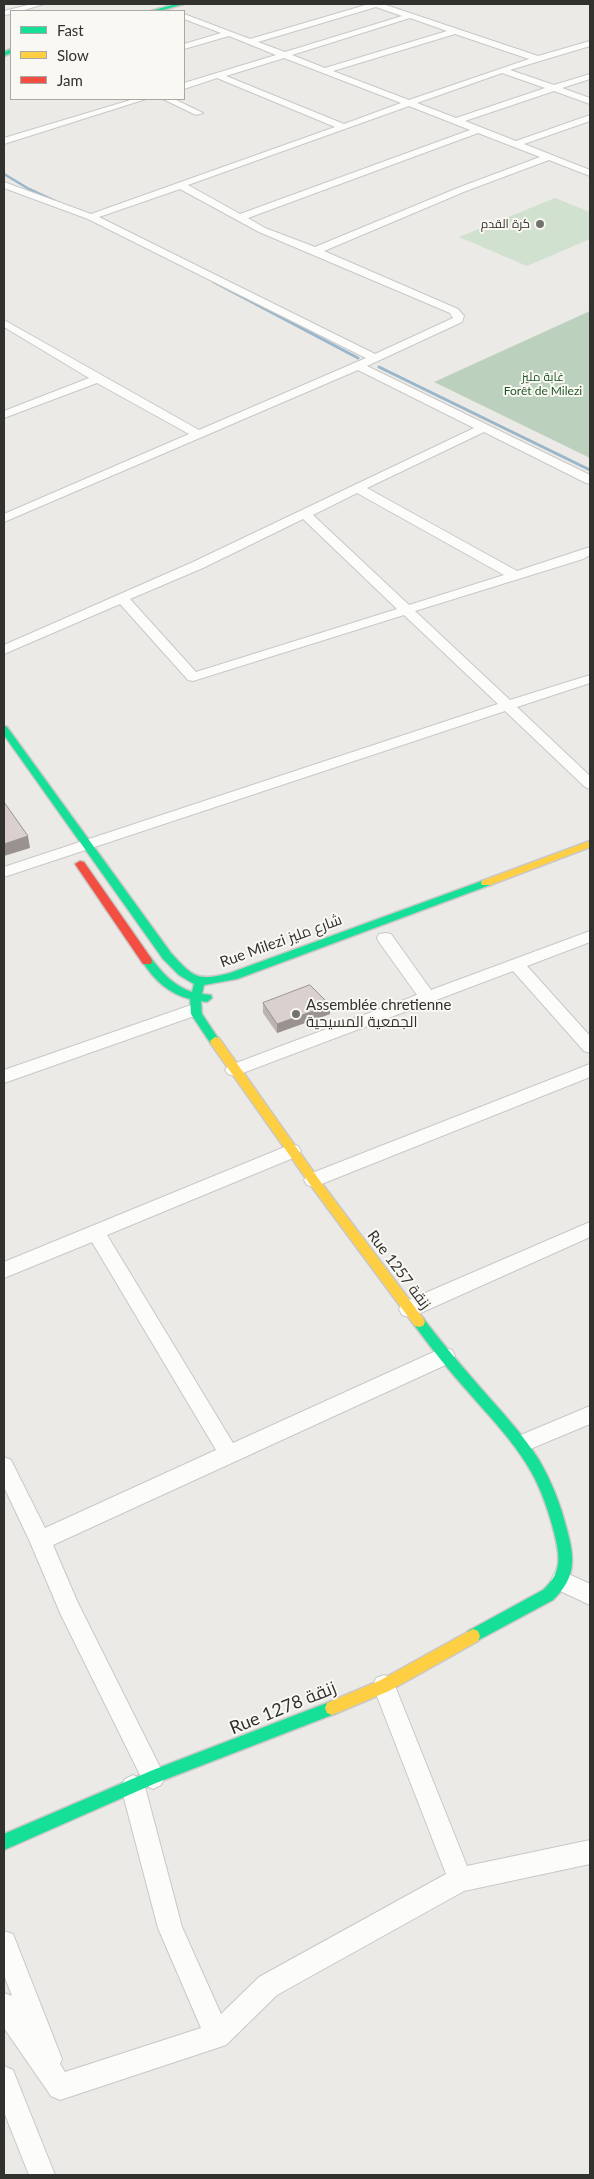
<!DOCTYPE html>
<html>
<head>
<meta charset="utf-8">
<style>
  body { margin:0 }
  #map { position:relative; width:594px; height:2179px; overflow:hidden; background:#ebeae7; font-family:Lato,sans-serif }
  canvas { display:block }
  .frame { position:absolute; inset:0; border:5px solid #31312e; pointer-events:none }
  .legend { position:absolute; left:10px; top:10px; width:175px; height:90px; box-sizing:border-box; background:#faf8f2; border:1px solid #aaa8a4; margin:0; padding:6px 9px; list-style:none; font-size:15px; color:#31312e }
  .legend li { display:flex; align-items:center; gap:10px; height:25px }
  .legend b { width:25px; border:1px solid #aaa8a4 }
</style>
</head>
<body>
<div id="map">
<canvas width="594" height="2179"></canvas>
<div class="frame"></div>
<ul class="legend">
<li><b style="height:6px;background:#16e098"></b>Fast</li>
<li><b style="height:6px;background:#ffcf43"></b>Slow</li>
<li><b style="height:6px;background:#f24e42"></b>Jam</li>
</ul>
</div>
<script>
const c = document.querySelector('canvas').getContext('2d');
c.lineJoin = 'round';
function fillPath(path, color) { c.fillStyle = color; c.fill(path, 'evenodd'); }
function stroke(path, color, width, dash) { c.strokeStyle = color; c.lineWidth = width; c.lineCap = dash ? 'butt' : 'round'; c.setLineDash(dash || []); c.stroke(path); }
function write(font, color, halo, rows, align = 'center') {
  c.font = font + ' Lato,Cairo,sans-serif'; c.lineWidth = 4; c.setLineDash([]); c.textBaseline = 'middle'; c.strokeStyle = halo; c.fillStyle = color; for (const [text, x, y, turn = 0] of rows) {
    c.save(); c.translate(x, y); c.rotate((+turn || 0) * Math.PI / 180); c.textAlign = isNaN(turn) ? turn : align; if (halo) c.strokeText(text, 0, 0); c.fillText(text, 0, 0); c.restore();
  }
}
fillPath(new Path2D(`
  M555,198L590,212V239L527,266L459,237Z`), '#d0e1cf');
fillPath(new Path2D(`
  M590,311V458L434,382Z`), '#bcd1bd');
stroke(new Path2D(`
  M4,174L29,189L55,201`), '#99b6cb', 2.5);
stroke(new Path2D(`
  M214,282L358,358
  M379,367L590,470`), '#99b6cb', 3);
const street = new Path2D(`
  M32,4H44L21,11H11V14L4,15V11Z
  M369,4H383L538,56L590,41V46L510,70L554,85L590,74V79L562,88L590,98V104L554,91L465,121L516,141L590,115V121L524,144L590,170V176L549,160L466,191L324,251L458,309L464,316L462,322L367,366L590,475V484L586,483L484,432L367,488L517,571L590,547V555L583,559L415,611L510,700L590,675V683L517,707L590,776V789L585,787L505,711L4,877V867L498,704L404,615L193,681L188,680L120,604L4,654V645L193,562L474,428L358,370L4,522V514L189,434L97,383L4,418V411L89,378L4,327V320L199,430L366,358L88,219L4,188V182L91,214L335,127L217,78L184,89V83L276,55L229,36L184,49V44L221,33L184,19V14L250,39ZM376,7L402,16L285,52L258,42ZM410,18L447,31L325,68L292,55ZM455,34L529,59L409,100L333,71ZM284,58L401,103L344,124L226,76ZM502,73L545,88L456,118L417,103ZM409,106L470,130L240,214L188,185ZM478,133L540,157L460,187L315,247L265,228L248,218ZM180,189L259,232L450,313L453,318L375,354L99,217ZM357,493L504,575L409,605L313,515ZM303,519L397,609L196,672L130,599L203,568Z
  M134,99H146L4,144V138Z
  M163,99H174L203,113L196,115Z
  M590,931V942L527,966L590,1036V1053L584,1051L513,971L240,1074L234,1076L228,1074L225,1070L228,1066L417,995L379,942L377,938L379,934L385,933L391,934L431,990Z
  M194,1004L200,1006L202,1010L200,1014L4,1083V1070Z
  M590,1064V1077L319,1185L313,1187L307,1185L304,1180L307,1175Z
  M292,1144L298,1146L301,1151L298,1156L107,1235L233,1443L438,1350L445,1348L452,1350L455,1356L452,1362L53,1545L78,1603L165,1777L161,1785L153,1789L145,1785L61,1615L30,1542L4,1487V1457L11,1460L45,1528L216,1450L92,1242L4,1278V1262Z
  M590,1222V1237L416,1315L409,1317L402,1315L399,1309L402,1303Z
  M590,1406V1424L523,1452L516,1449L513,1443L516,1437Z
  M562,1571L590,1584V1605L554,1588L551,1581L554,1574Z
  M384,1675L392,1678L395,1686L467,1866L590,1840V1864L464,1891L277,1995L226,2045L60,2100L51,2096L4,2028V1993L12,1996L4,1975V1931L13,1934L62,2059L60,2064L65,2072L201,2028L158,1928L121,1787L125,1779L133,1775L141,1779L145,1787L182,1927L221,2014L259,1977L446,1874L373,1686L376,1678Z
  M4,2066L13,2070L55,2175H29L4,2112Z`);
const fast = new Path2D(`
  M176,4H184L159,11H151Z
  M11,49V53L4,56V52Z
  M4,726L7,727L171,953C193,977 197,982 230,973L482,881H490L491,883L490,885L237,979L204,985L202,994L211,995L212,998L207,1002L201,1001L202,1014L220,1041L215,1045L211,1044L191,1014L190,999C169,994 153,979 142,961L143,958H151C162,973 174,986 192,992L194,984L179,975L163,959L4,735Z
  M419,1317L423,1318C441,1342 460,1364 479,1386C500,1410 522,1433 539,1460C552,1482 561,1506 567,1530C575,1559 576,1578 553,1600L473,1643L468,1641L466,1636L468,1631L543,1590C563,1572 560,1556 554,1532C548,1509 541,1488 529,1468C513,1441 491,1418 470,1394C450,1372 432,1349 415,1326L413,1322L415,1318Z
  M332,1701L337,1703L339,1708L337,1713L156,1783L4,1850V1834L153,1770Z`);
const slow = new Path2D(`
  M590,841V847L490,885H482L481,883L482,881Z
  M215,1037L219,1038L320,1181L423,1318L425,1322L423,1326L419,1327L415,1326L312,1187L211,1044L210,1041Z
  M473,1629L478,1631L480,1636L478,1641L389,1691L332,1715L327,1713L325,1708L327,1703L379,1681Z`);
const jam = new Path2D(`
  M80,861L84,862L151,958L152,961L151,964H143L75,864Z`);
stroke(street, '#c9c8c6', 2);
stroke(fast, '#c9c8c6', 3);
stroke(slow, '#c9c8c6', 3);
stroke(jam, '#c9c8c6', 3);
fillPath(street, '#fcfcfb');
fillPath(fast, '#16e098');
fillPath(slow, '#ffcf43');
fillPath(jam, '#f24e42');
fillPath(new Path2D(`
  M263,1003L330,1014L277,1033L263,1013Z`), '#bbb3b0');
fillPath(new Path2D(`
  M28,836L30,848L4,856V844Z
  M330,1005V1014L277,1033V1024Z`), '#999290');
const building = new Path2D(`
  M4,802L28,836L4,844Z
  M310,985L330,1005L277,1024L263,1003Z`);
fillPath(building, '#dad0cd');
stroke(building, '#999290', 1);
for (const [x, y, r, color] of [
  [540,224,5,"#72726f"],
  [296,1014,5,"#72726f"]
]) { const dot = new Path2D(); dot.arc(x, y, r, 0, 2 * Math.PI); c.fillStyle = color; c.fill(dot); stroke(dot, '#faf8f2', 2); }
write('12px', '#31312e', '#faf8f2', [
  ["كرة القدم",530,224]
], 'right');
write('12px', '#20582b', '#faf8f2', [
  ["غابة مليز",543,377],
  ["Forêt de Milezi",543,391]
]);
write('15px', '#31312e', '#faf8f2', [
  ["Rue Milezi شارع مليز",281,941,-20],
  ["Rue 1257 زنقة",399,1270,53]
]);
write('15px', '#31312e', '#faf8f2', [
  ["Assemblée chretienne",306,1005],
  ["الجمعية المسيحية",306,1022]
], 'left');
write('18px', '#31312e', '#faf8f2', [
  ["Rue 1278 زنقة",283,1708,-22]
]);
</script>
</body>
</html>
